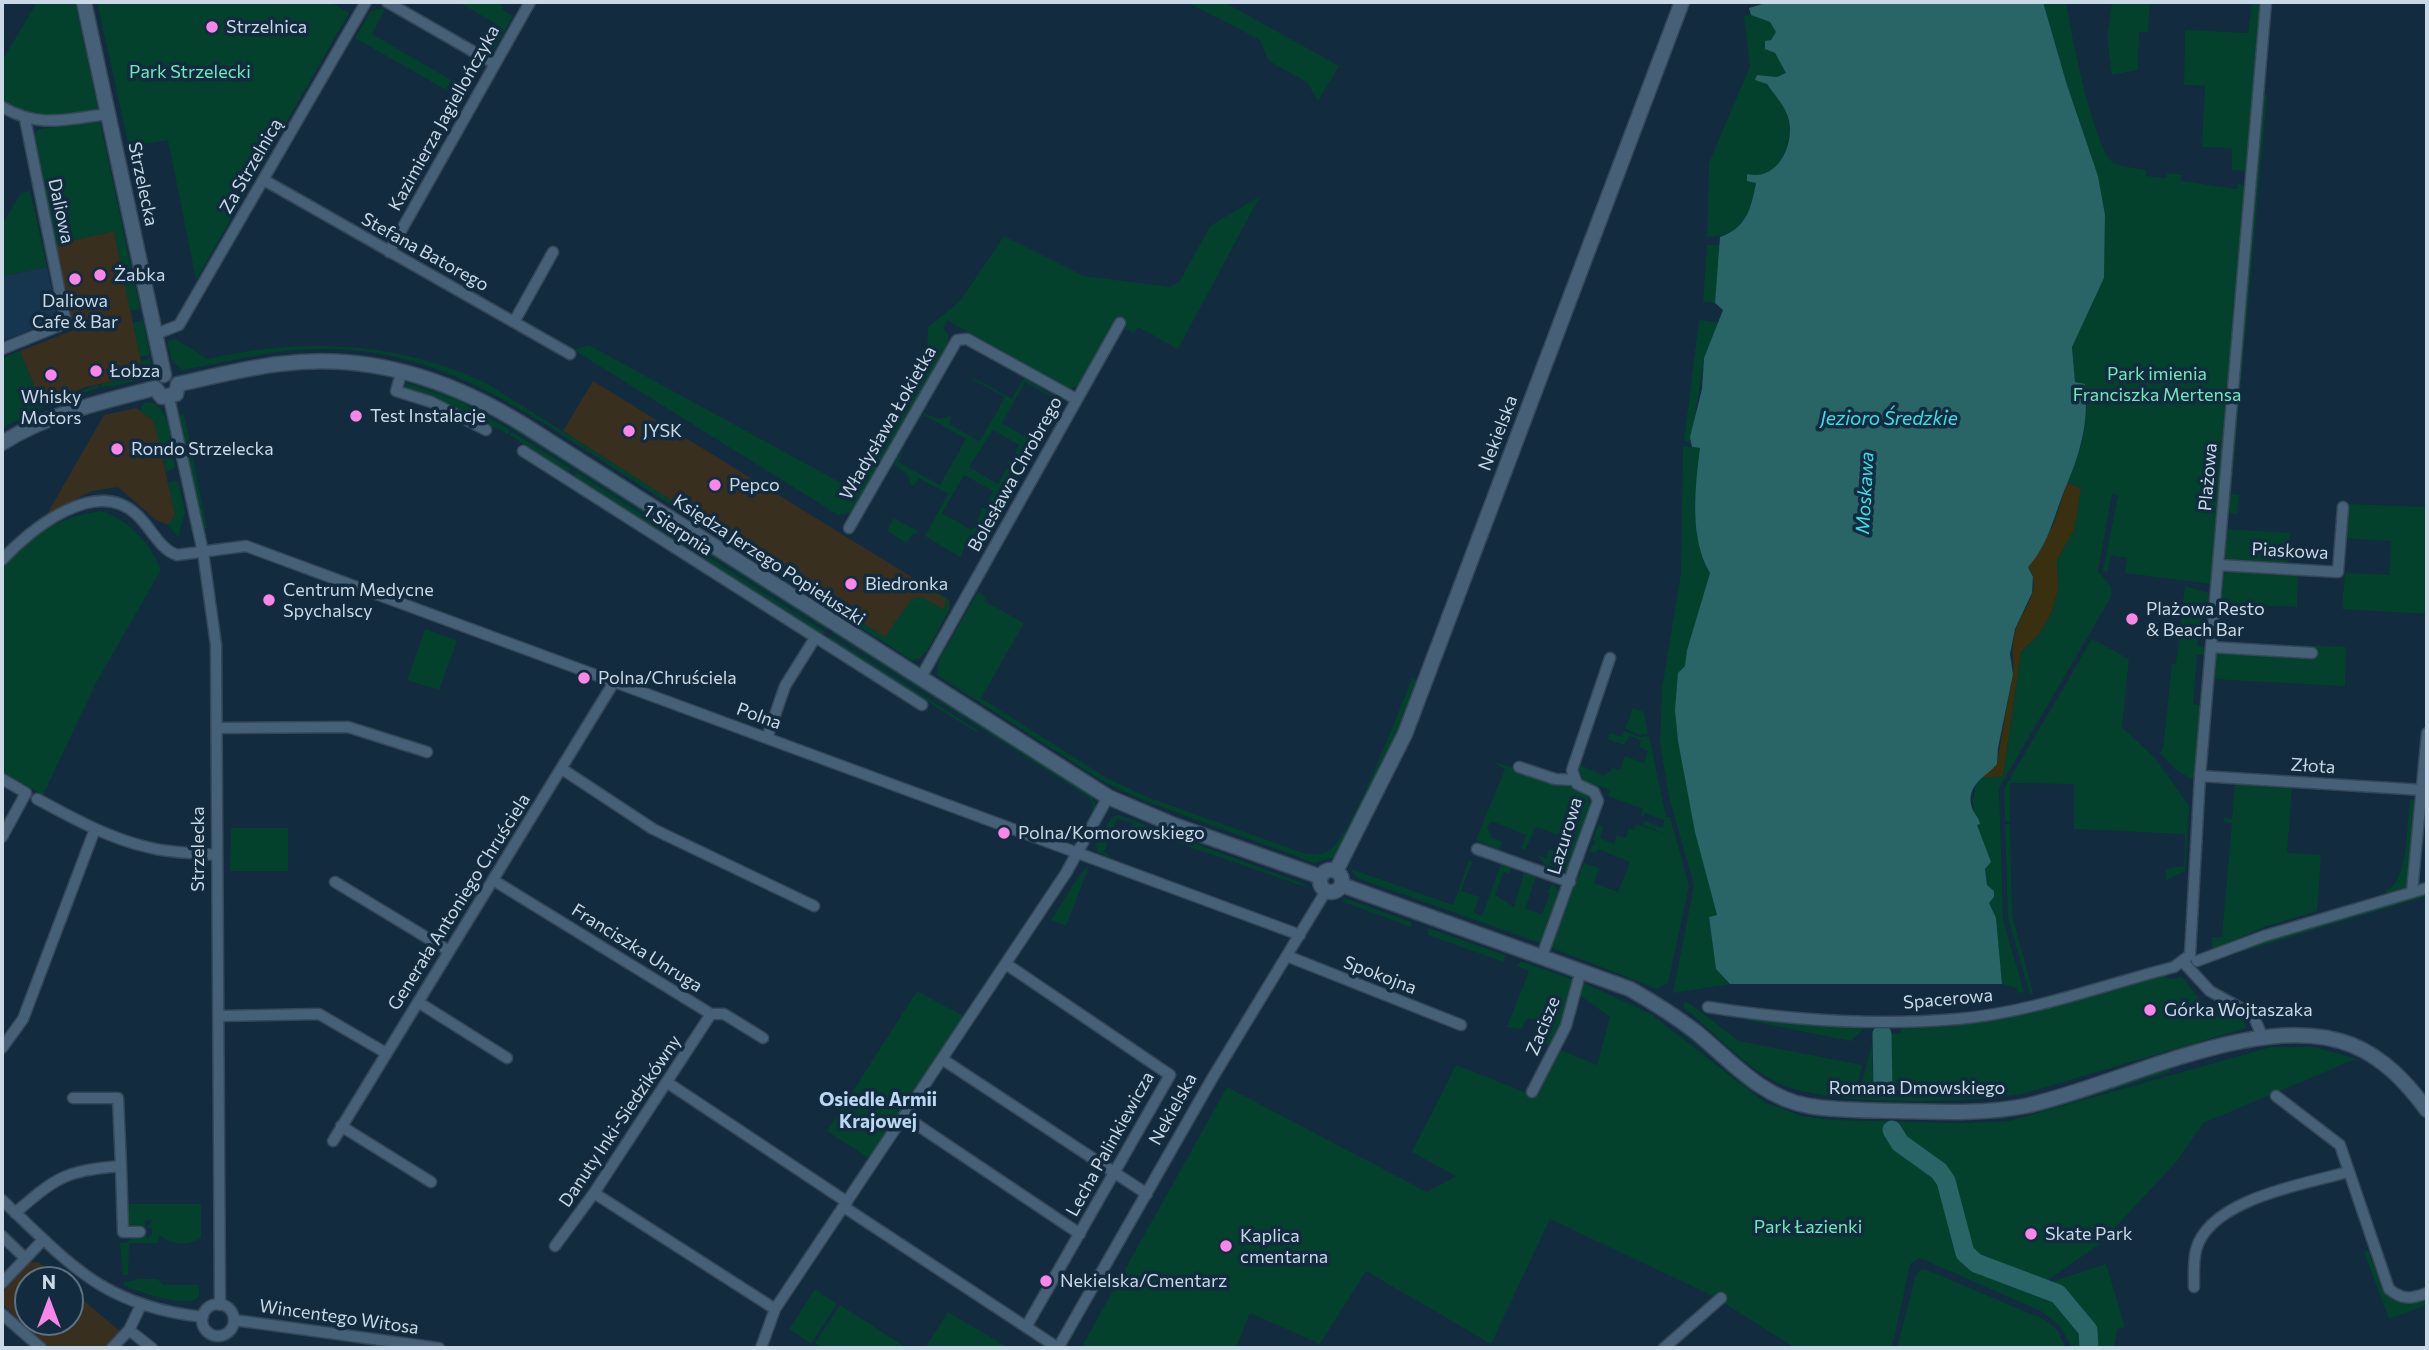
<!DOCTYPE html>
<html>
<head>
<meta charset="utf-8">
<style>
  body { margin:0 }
  #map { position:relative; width:2429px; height:1350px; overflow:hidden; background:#122b3f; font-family:Commissioner,sans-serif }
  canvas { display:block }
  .frame { position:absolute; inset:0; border:4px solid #cad9e6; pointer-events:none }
  .north { position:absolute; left:14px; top:1266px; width:70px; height:70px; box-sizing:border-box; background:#122b3f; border:2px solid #5c7182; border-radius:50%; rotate:0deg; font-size:19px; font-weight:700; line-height:28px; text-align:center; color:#cad9e6 }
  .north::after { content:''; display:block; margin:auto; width:24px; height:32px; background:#fa87e7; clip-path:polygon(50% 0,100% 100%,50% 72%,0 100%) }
</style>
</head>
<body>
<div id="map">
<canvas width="2429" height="1350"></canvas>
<div class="frame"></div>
<div class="north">N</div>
</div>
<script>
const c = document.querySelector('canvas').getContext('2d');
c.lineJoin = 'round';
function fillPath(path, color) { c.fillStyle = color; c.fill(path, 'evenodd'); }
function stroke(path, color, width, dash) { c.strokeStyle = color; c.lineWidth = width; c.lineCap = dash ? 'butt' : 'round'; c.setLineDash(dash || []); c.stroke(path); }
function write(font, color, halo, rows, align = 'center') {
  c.font = font + ' Commissioner,sans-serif'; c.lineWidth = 7; c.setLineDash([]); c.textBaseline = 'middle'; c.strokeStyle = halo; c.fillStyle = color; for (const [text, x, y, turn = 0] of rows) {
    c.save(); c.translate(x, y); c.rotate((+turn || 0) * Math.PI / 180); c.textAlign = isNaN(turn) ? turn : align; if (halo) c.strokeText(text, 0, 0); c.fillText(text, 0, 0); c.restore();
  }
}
fillPath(new Path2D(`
  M114,231L141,361L133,377L86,387L41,404L20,351L74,330L56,244Z
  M593,381L949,600L950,608L921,657L918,659L563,431Z
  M136,408L154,420L175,515L168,525L156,520L118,487L92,491L47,514L104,415Z
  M38,1262L60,1280H28V1322H70V1289L129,1339L120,1348H50L2,1304V1293L29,1263Z`), '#392f1f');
fillPath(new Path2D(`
  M47,267L56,312L49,323L2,341V276Z`), '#16354e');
fillPath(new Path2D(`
  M37,2H75L98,110C54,116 42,123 2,101V61Z
  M97,2H330L349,13L196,280L168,140L129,147Z
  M458,2H497L503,6L502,10L513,16L495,48L483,49L495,23Z
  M1187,2H1224L1339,66L1318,101L1307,82L1269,61L1260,40Z
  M2043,2H2066C2070,28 2094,151 2114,163C2122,167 2136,168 2146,170V176L2166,178L2167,173L2181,175V181L2237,189L2239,183L2246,188L2212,584L2125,573L2127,558L2111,555L2108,572L2103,571L2118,496L2112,494L2098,571L2111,587V597L1999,788L2003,920L2024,992L2018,993L2017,988L2002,984L1996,918L1988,903L1994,897V892L1987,885L1985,869L1991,862C1977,837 1966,804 1979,778L2003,776L2021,653L2040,633L2052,611L2058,589L2057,560L2074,530L2081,488L2067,483L2082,443L2087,405L2075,383L2072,347L2104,278L2105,215L2098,176L2067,85Z
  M2112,2H2150L2148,32H2139L2138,70L2112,75L2107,39Z
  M2252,2H2261L2247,171L2232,170V148L2202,147L2205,86L2184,85L2185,30L2248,33Z
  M382,8L385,10L372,34L451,80L446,90L355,38L371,11Z
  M1751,15L1770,22L1776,32L1770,50L1783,63L1786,73L1777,77L1757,75C1768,85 1786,105 1788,119C1793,147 1779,180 1748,175L1756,183C1750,213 1743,237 1707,237L1709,163L1750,66L1744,16Z
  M2262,93L2267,95L2231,494L2239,495L2237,514L2226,512Z
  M100,122L140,309L130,311L114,231L57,244L56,249L33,135L39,129Z
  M30,191L47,267L2,276V225L21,193Z
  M1260,196L1178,349L1138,327L1134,333L1115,323L1078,385L1069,389L947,320L943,328L948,334V344L853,512L838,515L574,350L589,345L852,489L927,356L928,327L960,301L1004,236L1084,276L1170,287L1180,281L1210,226Z
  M1707,245H1721L1715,303L1703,302Z
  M143,320L150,355L140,357L133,323Z
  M1699,320L1720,323L1704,358L1691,442L1684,441Z
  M175,339L208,359C302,337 400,341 488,384L734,540L728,542C682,512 635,482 589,452C499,394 421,345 309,349C266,351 226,362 183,370C172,364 168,353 168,341Z
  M20,351L41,404L98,385L99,388L43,407L2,428V358Z
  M151,358L150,373L141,380L102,388L101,384L133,377L141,361Z
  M407,377L485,407L691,539L689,542L482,410L406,381Z
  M1024,378L1059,399L1063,406L1055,420L1049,416L1054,417L1061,405L1059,401L1025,382L1002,423L1031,440L1020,460L1013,457L1019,445L993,430L969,467L998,484L1009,465L1007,461L1018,463L994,506L987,503L993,491L964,475L942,513L972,530L982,512L980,507L992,510L974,543L967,539L973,544L970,550L965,548L960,557L925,536L948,494L919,478L914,485H911L907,474L894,464L905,447L898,462L940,485L966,439L924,415L915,431L924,413L938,419L951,416L949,424L980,441L1005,397L974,380L971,383L972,380L976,379L1012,399Z
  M406,383L463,403L510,430L508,434L405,387Z
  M151,402C171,408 172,449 175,468L166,472L154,421L140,411L143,403Z
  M184,414L207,528L203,529L179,415Z
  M512,432L571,469L569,474L510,435Z
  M1683,446L1700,448C1695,487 1689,538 1710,573L1687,650L1684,776L1717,916L1709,918L1716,969L1730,984L1673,993L1694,885L1669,797L1660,743L1662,689L1681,573Z
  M576,472L688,544L685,548L573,476Z
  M174,481L178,482L185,512L178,537L168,525L175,515L168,483Z
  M2349,504L2427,507V614L2342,609L2345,573L2389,575L2391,541L2345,538Z
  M101,511C129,520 150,542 161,570L98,679L43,795L2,772V569C31,535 55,518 101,511Z
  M894,518L919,532L912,535L906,543L887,531Z
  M2225,529L2290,533L2288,564L2223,561Z
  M696,543L828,627L827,630L695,546Z
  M694,548L825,632L822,636L691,552Z
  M751,551L885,637L912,598L922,597L943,609L946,605L945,599L908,574L947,598L950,608L927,651L913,661L750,556Z
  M2228,570L2298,574L2297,607L2219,604L2221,577Z
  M2185,586L2209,593L2208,601L2204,602L2197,646L2207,647V655H2197L2193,704L2202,706L2196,775L2192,779L2176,770L2160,753L2163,749L2172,664H2176Z
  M978,592L986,597L984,601L1024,623L981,698L1105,777L1147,797L1303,853C1312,854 1321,856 1329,851C1352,836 1400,708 1412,678L1419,681L1385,765L1338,853L1333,859L1328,858L1315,863L1145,801L1104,782L937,675L939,660Z
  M425,629L457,641L439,690L407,680Z
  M833,631L1091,795L1096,806L1092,818L1093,804L1089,797L832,633Z
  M830,636L977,730L976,732L828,639Z
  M2092,639L2129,659L2122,727L2155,758L2189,806L2185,871L2166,880V869L2184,866L2185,834L2074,829V784L2010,783V822L2005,821L2004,789Z
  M2216,642L2346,647L2345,686L2212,679Z
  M1633,708L1644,712L1648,734L1640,735L1625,729Z
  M1624,731L1640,737L1649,736L1666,817H1670L1689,886L1668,983L1657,989L1550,947L1584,863L1599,868L1594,883L1618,892L1630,862L1598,849L1596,853L1589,851L1596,842L1593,840L1598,825L1603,827L1600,838L1614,844L1617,835L1626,838L1629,828L1634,830L1636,824L1671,836L1643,825L1645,821L1663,828L1664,820L1645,813L1640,819L1643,809L1608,796L1610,790L1583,780L1579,770L1581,765L1604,776L1613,768L1620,770L1625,756L1644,763L1648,751L1639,747L1641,740L1630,736L1624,745L1608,739L1610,733L1622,737Z
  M1491,761L1574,787L1588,797L1590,806L1570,867C1556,879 1546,866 1538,856L1546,858L1549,849L1554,850L1557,842L1566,844L1568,837L1564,842L1558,840L1559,835L1536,827L1525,850L1521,848L1526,835L1492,821L1487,827L1492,838L1502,842L1499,850L1476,840L1505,769Z
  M2235,784L2292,788L2287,853L2321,855L2317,911L2264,927L2212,950V937H2222L2232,823L2224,822V818L2232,819Z
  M2410,800H2419L2408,883L2405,889L2387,895L2386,890C2408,885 2407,821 2410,800Z
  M1119,815L1304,884L1309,888L1132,827V823L1117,818L1104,852L1114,859L1097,852L1096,843L1112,817Z
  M2005,824H2010L2012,915L2033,993L2030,994L2008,918Z
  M231,828H288V871H230Z
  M1469,861H1472L1461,891L1479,897L1474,912L1482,916L1501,864L1511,868L1509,874L1504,872L1495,895L1514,907L1524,873L1536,877L1525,909L1542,914L1550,893L1547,892L1553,883L1560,895L1543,944L1357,878L1351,869L1453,905Z
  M1089,866L1066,926L1051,920L1080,874Z
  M2427,891V896L2207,962L2265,939Z
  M1347,899L1411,922V927L1341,901Z
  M1428,928L1505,955L1504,962L1428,935Z
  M1521,961L1574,980L1569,1008L1551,1046L1543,1043L1550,1024L1528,1018L1521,1029L1507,1027L1529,971L1517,966Z
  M2165,974L2167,979L2182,977L2201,1001L2236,1015L2245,1023L2246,1028L2022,1094C1963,1103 1826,1108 1774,1081C1740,1063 1713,1030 1683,1007L1685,1001L1693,1006L1739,1041L1862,1065L1856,1092L1860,1091L1872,1044V1067L1878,1087H1885L1888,1068L1885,1034L1901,1033L1902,1027L1959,1023Z
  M1582,982L1651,1014L1764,1102L1802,1116L1831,1120L1963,1123L2009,1121L2271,1047H2314L2356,1059L2203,1123L2177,1161L2100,1244L2049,1279L2051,1282L2106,1264L2125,1327L2117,1329L2114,1348H2072L2060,1326L2041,1311L1920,1258L1910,1264L1892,1348H1795L1715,1297L1550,1219L1491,1344L1366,1271L1320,1344L1250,1313L1236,1348H1081L1227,1087L1427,1192L1456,1176L1412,1152L1456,1065L1534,1096L1560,1050L1597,1065L1610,1017L1578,994Z
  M917,991L965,1017L870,1159L827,1131Z
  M1659,1014L1684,1030L1745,1083L1785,1105L2044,1107L2169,1069L2170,1072L2047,1110L2000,1119L1819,1117L1778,1106L1747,1088Z
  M1742,1016L1863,1026V1029L1851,1041L1746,1020Z
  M128,1204H201V1238C184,1247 172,1244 159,1235L158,1243H129L128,1275H123L120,1243H127L131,1237L147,1236L148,1240L149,1235H152V1228H147L152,1220L145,1221V1228L132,1227L128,1224Z
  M2368,1250C2381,1282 2384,1313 2427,1298V1305L2389,1319L2364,1252Z
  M1925,1269L2045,1320L2057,1330L2066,1348H1897L1915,1278L1919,1271Z
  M139,1279H157L164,1285H199V1297C184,1309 142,1292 124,1286V1282Z
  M815,1289L837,1304L811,1344L789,1329Z
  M840,1305L907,1348H823L815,1343Z
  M948,1312L1009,1348H925Z`), '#03412d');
fillPath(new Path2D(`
  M2067,483L2081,488L2074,530L2057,560L2058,589L2052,611L2040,633L2021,652L2003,776L1979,778L1997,764C2002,734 2007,704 2013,674C2015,662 2010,648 2015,632C2020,612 2045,589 2028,567L2053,526Z`), '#38300f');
fillPath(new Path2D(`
  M1769,2H2043L2067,85L2098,176L2105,215L2104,278L2072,347L2075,382L2085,384C2089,421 2081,451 2067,484C2055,511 2050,543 2028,567L2033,577L2032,593L2015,629L2010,654L2013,674L1998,748L1997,764C1986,777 1965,785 1972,808C1974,814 1979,817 1980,824L1977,825L1991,862L1985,869L1987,885L1994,891V897L1989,903L1996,918L2002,984H1730L1716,969L1709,917L1717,915L1695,832L1678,741L1675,710L1678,673L1685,666L1687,650L1710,573C1689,538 1695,487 1700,448L1692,447L1690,437L1702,389L1704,358L1723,310L1715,303L1720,237C1747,228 1751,208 1756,183L1747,181V174C1778,182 1796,143 1788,117C1785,106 1773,93 1767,84L1755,80L1757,75L1777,77L1786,73L1775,53L1765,49V41L1771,40L1776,32L1770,22L1751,15L1749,8Z
  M1878,1034H1885L1888,1040L1885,1085H1880Z`), '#296467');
stroke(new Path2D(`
  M1882,1034L1883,1088
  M1892,1130L1900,1143L1939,1171L1946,1181L1965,1253L1976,1263L2058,1294L2088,1330L2089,1348`), '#296467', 19);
const minor = new Path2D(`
  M387,2L495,64
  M2,107C40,129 66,119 108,114
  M264,180L570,354
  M389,252L530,2
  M514,322L553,252
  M156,334L179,325L366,2
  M2,349L66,323L25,119
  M402,370L396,391L431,402L486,430
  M169,398L203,552L216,645L220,1305
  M523,451L922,705
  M849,528L957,340L967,339L1076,399
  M2,560C31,528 96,477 136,514C151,527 159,549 177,555L246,546L1300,935
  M2218,565L2338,572L2343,507
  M2211,647L2312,653
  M920,679L1120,323
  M217,728L348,727L427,752
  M767,738L785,686L815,638
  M1519,767L1555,779L1574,780
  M562,769L653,829L814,906
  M2200,776L2423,790
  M2,779L26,793L2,837
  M37,799C73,818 108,838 147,847C169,853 194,853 217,855
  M1477,849L1570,882
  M493,880L711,1014H724L763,1038
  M335,882L449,951
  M2412,892L2427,733
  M2190,955L2200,776L2266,2
  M1287,956L1461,1025
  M1542,956L1598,801L1594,792L1577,784L1572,770L1610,658
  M2197,961L2264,936L2427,888
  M2184,963L2210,991L2253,1015L2263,1038
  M1006,964L1170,1075L1026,1327
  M418,1002L507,1058
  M1708,1007C1789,1020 1875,1026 1957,1019C2030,1013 2103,985 2174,967L2190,955
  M219,1016L319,1014L386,1053
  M2,1048L23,1019L95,829
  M942,1059L1147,1194
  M668,1083L847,1202
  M1532,1092L1566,1026L1581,970
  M2276,1096L2340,1145L2389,1289C2402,1300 2411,1299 2427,1293
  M904,1116L1080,1234
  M341,1126L431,1182
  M333,1141L614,682
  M121,1166L123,1232H140
  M594,1193L775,1309
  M2,1200C71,1265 103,1306 203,1317
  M844,1207L1058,1348
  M15,1213C57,1177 64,1171 121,1166L118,1098H73
  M2,1236L25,1258
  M555,1246L594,1193L711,1014
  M2,1283L43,1240
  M2194,1287C2194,1275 2193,1262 2196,1250C2209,1199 2305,1184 2348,1172
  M202 1320a16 16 0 1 1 32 0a16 16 0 1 1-32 0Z
  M2,1314L41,1348
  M234,1320L439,1348
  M129,1330L152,1348
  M112,1348L129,1330L141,1305
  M761,1348L775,1309L1066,873L1108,797
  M1058,1348L1213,1077L1326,891
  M1664,1348L1721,1298`);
const tertiary = new Path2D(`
  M84,2L164,375
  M178,384C212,377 245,368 279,364C368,352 450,379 524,425L1108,797L1174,825L1321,877
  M155,388L162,397L176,394L178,384
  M2,443C50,413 101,402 155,388
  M1320 881a11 11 0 1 1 22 0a11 11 0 1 1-22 0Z
  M1336,871L1405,734L1682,2
  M1342,885L1630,989C1653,1002 1675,1016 1696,1032C1731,1061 1762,1098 1809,1106C1839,1111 1869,1110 1899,1111C1941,1112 1984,1114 2025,1106C2119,1086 2260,1008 2352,1045C2384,1058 2407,1083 2427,1110`);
stroke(minor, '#354657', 13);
stroke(tertiary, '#354657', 17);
stroke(minor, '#456077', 10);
stroke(tertiary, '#456077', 14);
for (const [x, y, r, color] of [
  [212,27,7,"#fa87e7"],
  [100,275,7,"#fa87e7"],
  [75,279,7,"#fa87e7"],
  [96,371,7,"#fa87e7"],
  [51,375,7,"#fa87e7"],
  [356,416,7,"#fa87e7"],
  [629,431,7,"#fa87e7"],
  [117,449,7,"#fa87e7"],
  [715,485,7,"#fa87e7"],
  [851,584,7,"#fa87e7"],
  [269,600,7,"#fa87e7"],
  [2132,619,7,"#fa87e7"],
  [584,678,7,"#fa87e7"],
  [1004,833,7,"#fa87e7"],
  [2150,1010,7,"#fa87e7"],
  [2031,1234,7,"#fa87e7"],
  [1226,1246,7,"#fa87e7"],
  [1046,1281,7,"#fa87e7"]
]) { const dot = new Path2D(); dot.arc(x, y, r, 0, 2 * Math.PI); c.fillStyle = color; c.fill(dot); stroke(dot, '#122b3f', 2.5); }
write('18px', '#cad9e6', '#122b3f', [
  ["Strzelnica",226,27],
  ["Żabka",114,275],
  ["Daliowa",75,301,"center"],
  ["Cafe & Bar",75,322,"center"],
  ["Łobza",110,371],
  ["Whisky",51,397,"center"],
  ["Motors",51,418,"center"],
  ["Test Instalacje",370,416],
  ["JYSK",643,431],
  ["Rondo Strzelecka",131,449],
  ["Pepco",729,485],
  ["Biedronka",865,584],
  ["Centrum Medycne",283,590],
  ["Spychalscy",283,611],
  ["Plażowa Resto",2146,609],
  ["& Beach Bar",2146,630],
  ["Polna/Chruściela",598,678],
  ["Polna/Komorowskiego",1018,833],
  ["Górka Wojtaszaka",2164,1010],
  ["Skate Park",2045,1234],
  ["Kaplica",1240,1236],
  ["cmentarna",1240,1257],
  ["Nekielska/Cmentarz",1060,1281]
], 'left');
write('18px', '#71eab9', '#122b3f', [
  ["Park Strzelecki",190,72],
  ["Park imienia",2157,374],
  ["Franciszka Mertensa",2157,395],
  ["Park Łazienki",1808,1227]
]);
write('18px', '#cad9e6', '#122b3f', [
  ["Kazimierza Jagiellończyka",444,118,-61],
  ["Za Strzelnicą",251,166,-60],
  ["Strzelecka",143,184,78],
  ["Daliowa",61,211,78],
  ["Stefana Batorego",425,252,29],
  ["Władysława Łokietka",888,423,-60],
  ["Nekielska",1498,433,-69],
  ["Bolesława Chrobrego",1015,474,-61],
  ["Plażowa",2208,477,-85],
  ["1 Sierpnia",678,530,33],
  ["Piaskowa",2290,551,3],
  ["Księdza Jerzego Popiełuszki",769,560,33],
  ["Polna",759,716,20],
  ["Złota",2313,766,4],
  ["Lazurowa",1565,836,-73],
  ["Strzelecka",198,849,-90],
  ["Generała Antoniego Chruściela",459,902,-58],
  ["Franciszka Unruga",637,948,32],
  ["Spokojna",1380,975,21],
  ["Spacerowa",1948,999,-5],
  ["Zacisze",1543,1026,-68],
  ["Romana Dmowskiego",1917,1088],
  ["Nekielska",1173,1109,-61],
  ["Danuty Inki-Siedzikówny",620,1121,-56],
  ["Lecha Palinkiewicza",1110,1144,-61],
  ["Wincentego Witosa",339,1317,8]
]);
write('italic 19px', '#38e1e9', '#122b3f', [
  ["Jezioro Średzkie",1889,419],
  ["Moskawa",1865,493,-87]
]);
write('bold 19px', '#bad8f3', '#122b3f', [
  ["Osiedle Armii",878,1100],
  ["Krajowej",878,1122]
]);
</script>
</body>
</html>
